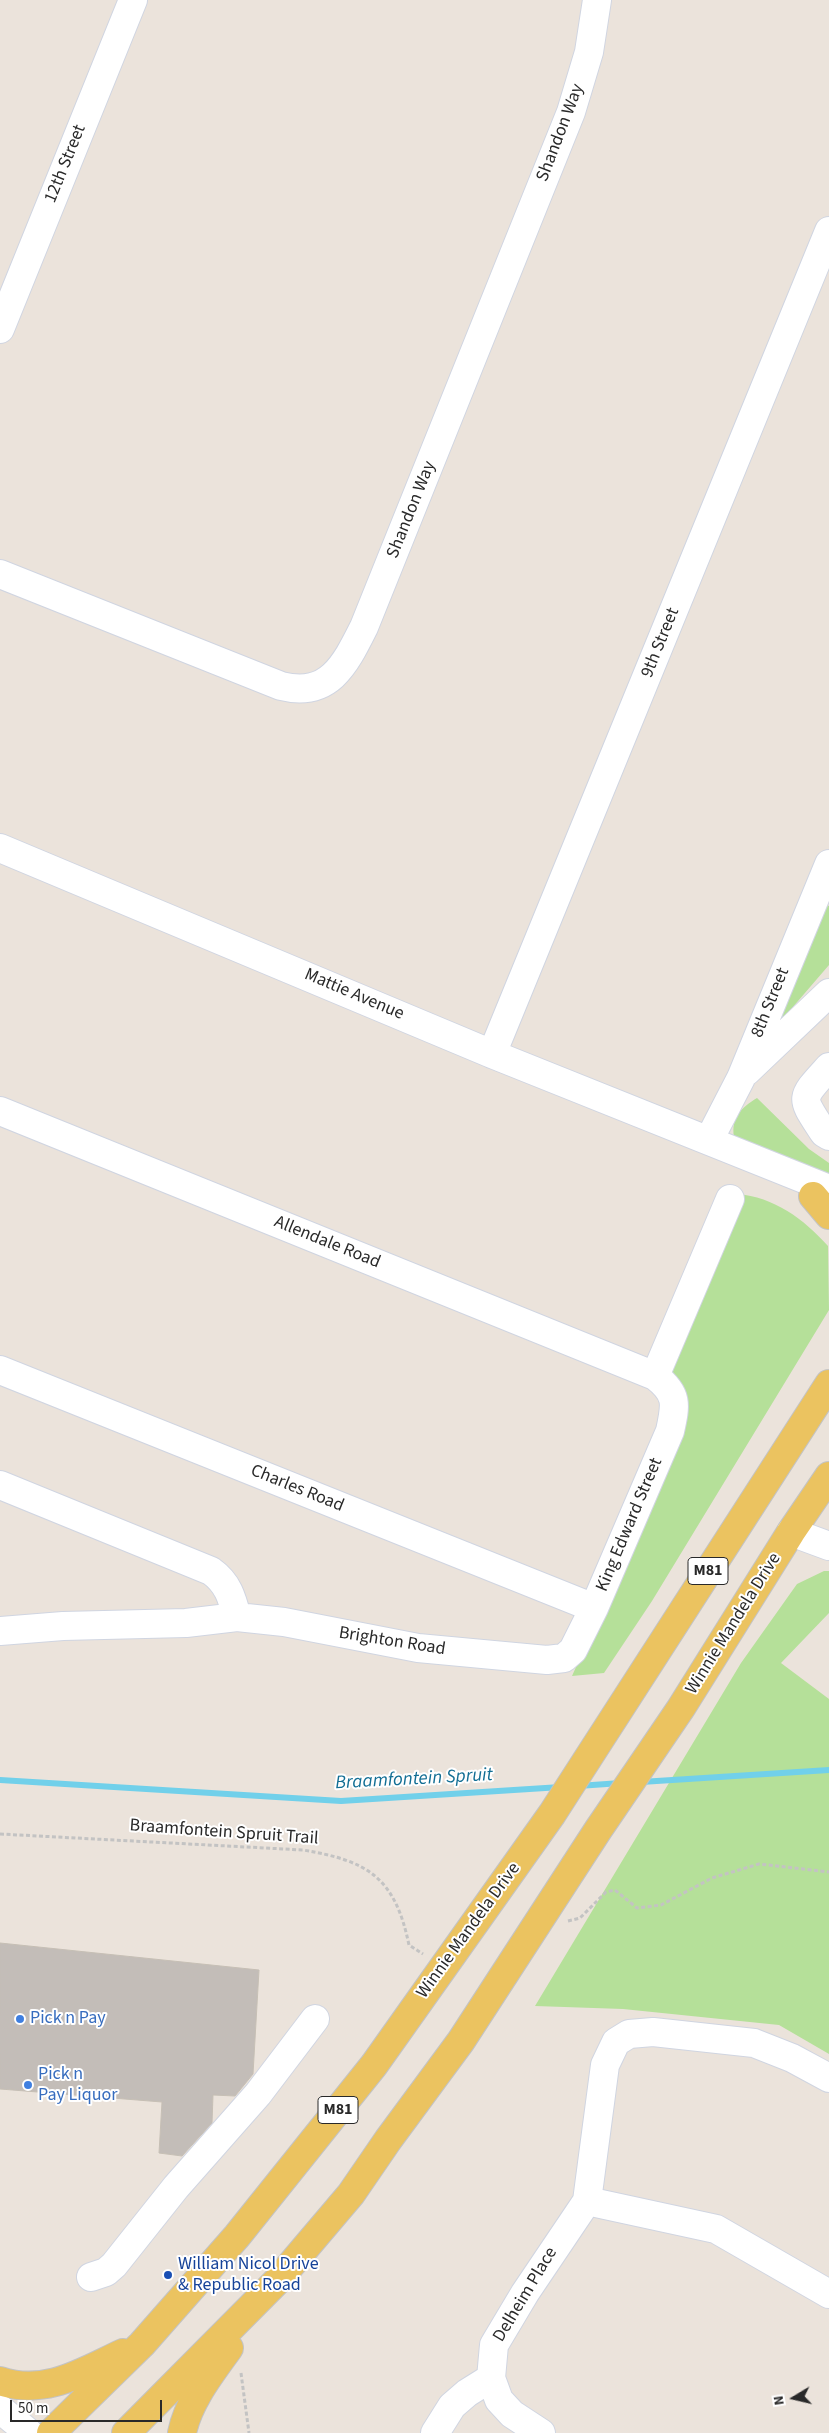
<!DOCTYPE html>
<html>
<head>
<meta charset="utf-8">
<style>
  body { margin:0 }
  #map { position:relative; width:829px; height:2433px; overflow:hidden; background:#ebe3db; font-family:"Source Sans 3",sans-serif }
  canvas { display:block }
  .north { position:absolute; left:769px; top:2373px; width:50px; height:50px; -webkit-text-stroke:4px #fff; paint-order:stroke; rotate:261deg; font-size:14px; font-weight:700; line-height:20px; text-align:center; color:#292929 }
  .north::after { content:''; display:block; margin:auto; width:18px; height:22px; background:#292929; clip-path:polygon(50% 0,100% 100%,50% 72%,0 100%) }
  .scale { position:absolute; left:10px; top:2400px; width:152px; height:22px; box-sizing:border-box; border:2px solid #292929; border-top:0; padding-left:6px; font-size:15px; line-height:18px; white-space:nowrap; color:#292929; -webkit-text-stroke:4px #fff; paint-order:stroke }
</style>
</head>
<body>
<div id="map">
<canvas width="829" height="2433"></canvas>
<div class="north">N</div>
<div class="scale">50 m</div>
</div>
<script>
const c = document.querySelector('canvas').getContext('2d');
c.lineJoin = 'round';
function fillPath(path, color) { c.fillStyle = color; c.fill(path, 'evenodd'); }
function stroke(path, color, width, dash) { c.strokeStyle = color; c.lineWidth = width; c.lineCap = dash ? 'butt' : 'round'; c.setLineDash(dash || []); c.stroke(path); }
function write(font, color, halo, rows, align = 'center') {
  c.font = font + ' "Source Sans 3",sans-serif'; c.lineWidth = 4; c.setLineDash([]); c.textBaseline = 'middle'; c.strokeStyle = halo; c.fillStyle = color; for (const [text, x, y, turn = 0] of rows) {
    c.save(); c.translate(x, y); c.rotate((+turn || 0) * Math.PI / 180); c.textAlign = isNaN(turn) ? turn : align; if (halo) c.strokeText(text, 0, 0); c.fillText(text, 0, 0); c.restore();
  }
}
fillPath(new Path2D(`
  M823,903L829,906V965L761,1044Z
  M757,1098L809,1149L829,1163V1179L734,1137C731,1117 741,1108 757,1098Z
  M737,1194C774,1197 804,1219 828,1246L829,1310L652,1601L604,1673L572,1676L673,1449L663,1363Z
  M824,1571H829V1613L781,1663L829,1699V2054L779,2025L623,2009L535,2006L741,1663L797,1584Z`), '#b5e099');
stroke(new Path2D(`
  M0,1780L341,1801L561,1787
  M641,1782L829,1770
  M578,1786L621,1783`), '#71d0ea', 6);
const building = new Path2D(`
  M0,1943L259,1970L253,2074L235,2096L213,2095L212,2123L182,2156L159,2153L162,2102L0,2089Z`);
fillPath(building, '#c3bdb8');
stroke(building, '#c6bfb5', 1);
const minor = new Path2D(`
  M0,329L133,0
  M0,574L281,686C329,698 345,665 364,627L571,112L589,52L597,0
  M0,848L492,1054L829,1189
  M492,1054L829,231
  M829,1067C799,1100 800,1096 824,1133L829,1136
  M747,1071L829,993
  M0,1111L655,1376C678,1394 676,1404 670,1431L594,1608L573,1650L564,1658L547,1660L418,1648L284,1622L237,1617L186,1623L63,1626L0,1631
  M709,1140L741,1078L829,864
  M0,1370L594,1608
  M655,1376L730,1199
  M0,1485L211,1571C228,1583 232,1598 237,1617
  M791,1532L829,1546
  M587,2201L716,2229L829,2294
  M91,2277L106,2272L114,2265L176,2187L258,2094L315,2019
  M0,2409L29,2433
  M435,2433L452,2406L467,2393L491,2378
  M541,2433L512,2414L499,2400L491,2378L494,2345L525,2293L587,2201L605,2065L616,2042L629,2034L653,2032L754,2043L792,2058L829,2078`);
const major = new Path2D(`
  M813,1196L829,1215
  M0,2381C46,2396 82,2372 123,2353
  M51,2433L142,2344L237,2236L374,2065L552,1814L829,1384
  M126,2433L278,2280L351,2194L388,2140L461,2041L598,1830L681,1708L791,1532L829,1476
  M182,2433C188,2402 211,2373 229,2348`);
stroke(minor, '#d0d5e1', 30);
stroke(major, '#c3c3c3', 30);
stroke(new Path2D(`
  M0,1834L303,1850C369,1861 395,1878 409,1945L423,1954
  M568,1921L580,1918L606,1892L615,1890L637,1908L661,1905L712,1878L759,1864L829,1872
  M241,2373L249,2433`), '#c3c3c3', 3, [4, 2.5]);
stroke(minor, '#fff', 28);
stroke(major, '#ebc360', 28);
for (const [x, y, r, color] of [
  [20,2019,5,"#3f7fe0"],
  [28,2085,5,"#3f7fe0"],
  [168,2275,5,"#1a4fb4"]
]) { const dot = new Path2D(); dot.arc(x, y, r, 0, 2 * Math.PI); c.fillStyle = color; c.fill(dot); stroke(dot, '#fff', 2); }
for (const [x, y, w] of [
  [708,1571,40],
  [338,2110,40]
]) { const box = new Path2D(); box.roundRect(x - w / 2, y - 13.5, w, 27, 4); c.fillStyle = '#fff'; c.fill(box); stroke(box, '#292929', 1); }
write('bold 16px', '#292929', null, [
  ["M81",708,1571],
  ["M81",338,2110]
]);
write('18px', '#292929', '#fff', [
  ["Shandon Way",561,133,-69],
  ["12th Street",66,164,-68],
  ["Shandon Way",412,510,-68],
  ["9th Street",661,643,-68],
  ["Mattie Avenue",354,995,23],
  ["8th Street",771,1003,-68],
  ["Allendale Road",327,1243,22],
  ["Charles Road",297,1489,22],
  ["King Edward Street",630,1525,-67],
  ["Winnie Mandela Drive",734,1624,-58],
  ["Brighton Road",392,1642,9],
  ["Braamfontein Spruit Trail",224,1833,4],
  ["Winnie Mandela Drive",469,1931,-54],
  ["Delheim Place",526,2295,-59]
]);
write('18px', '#366cbe', '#fff', [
  ["Pick n Pay",30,2019],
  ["Pick n",38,2075],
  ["Pay Liquor",38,2096]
], 'left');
write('18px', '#164399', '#fff', [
  ["William Nicol Drive",178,2265],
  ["& Republic Road",178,2286]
], 'left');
write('italic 19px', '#126e94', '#fff', [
  ["Braamfontein Spruit",414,1780,-3]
]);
</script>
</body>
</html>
